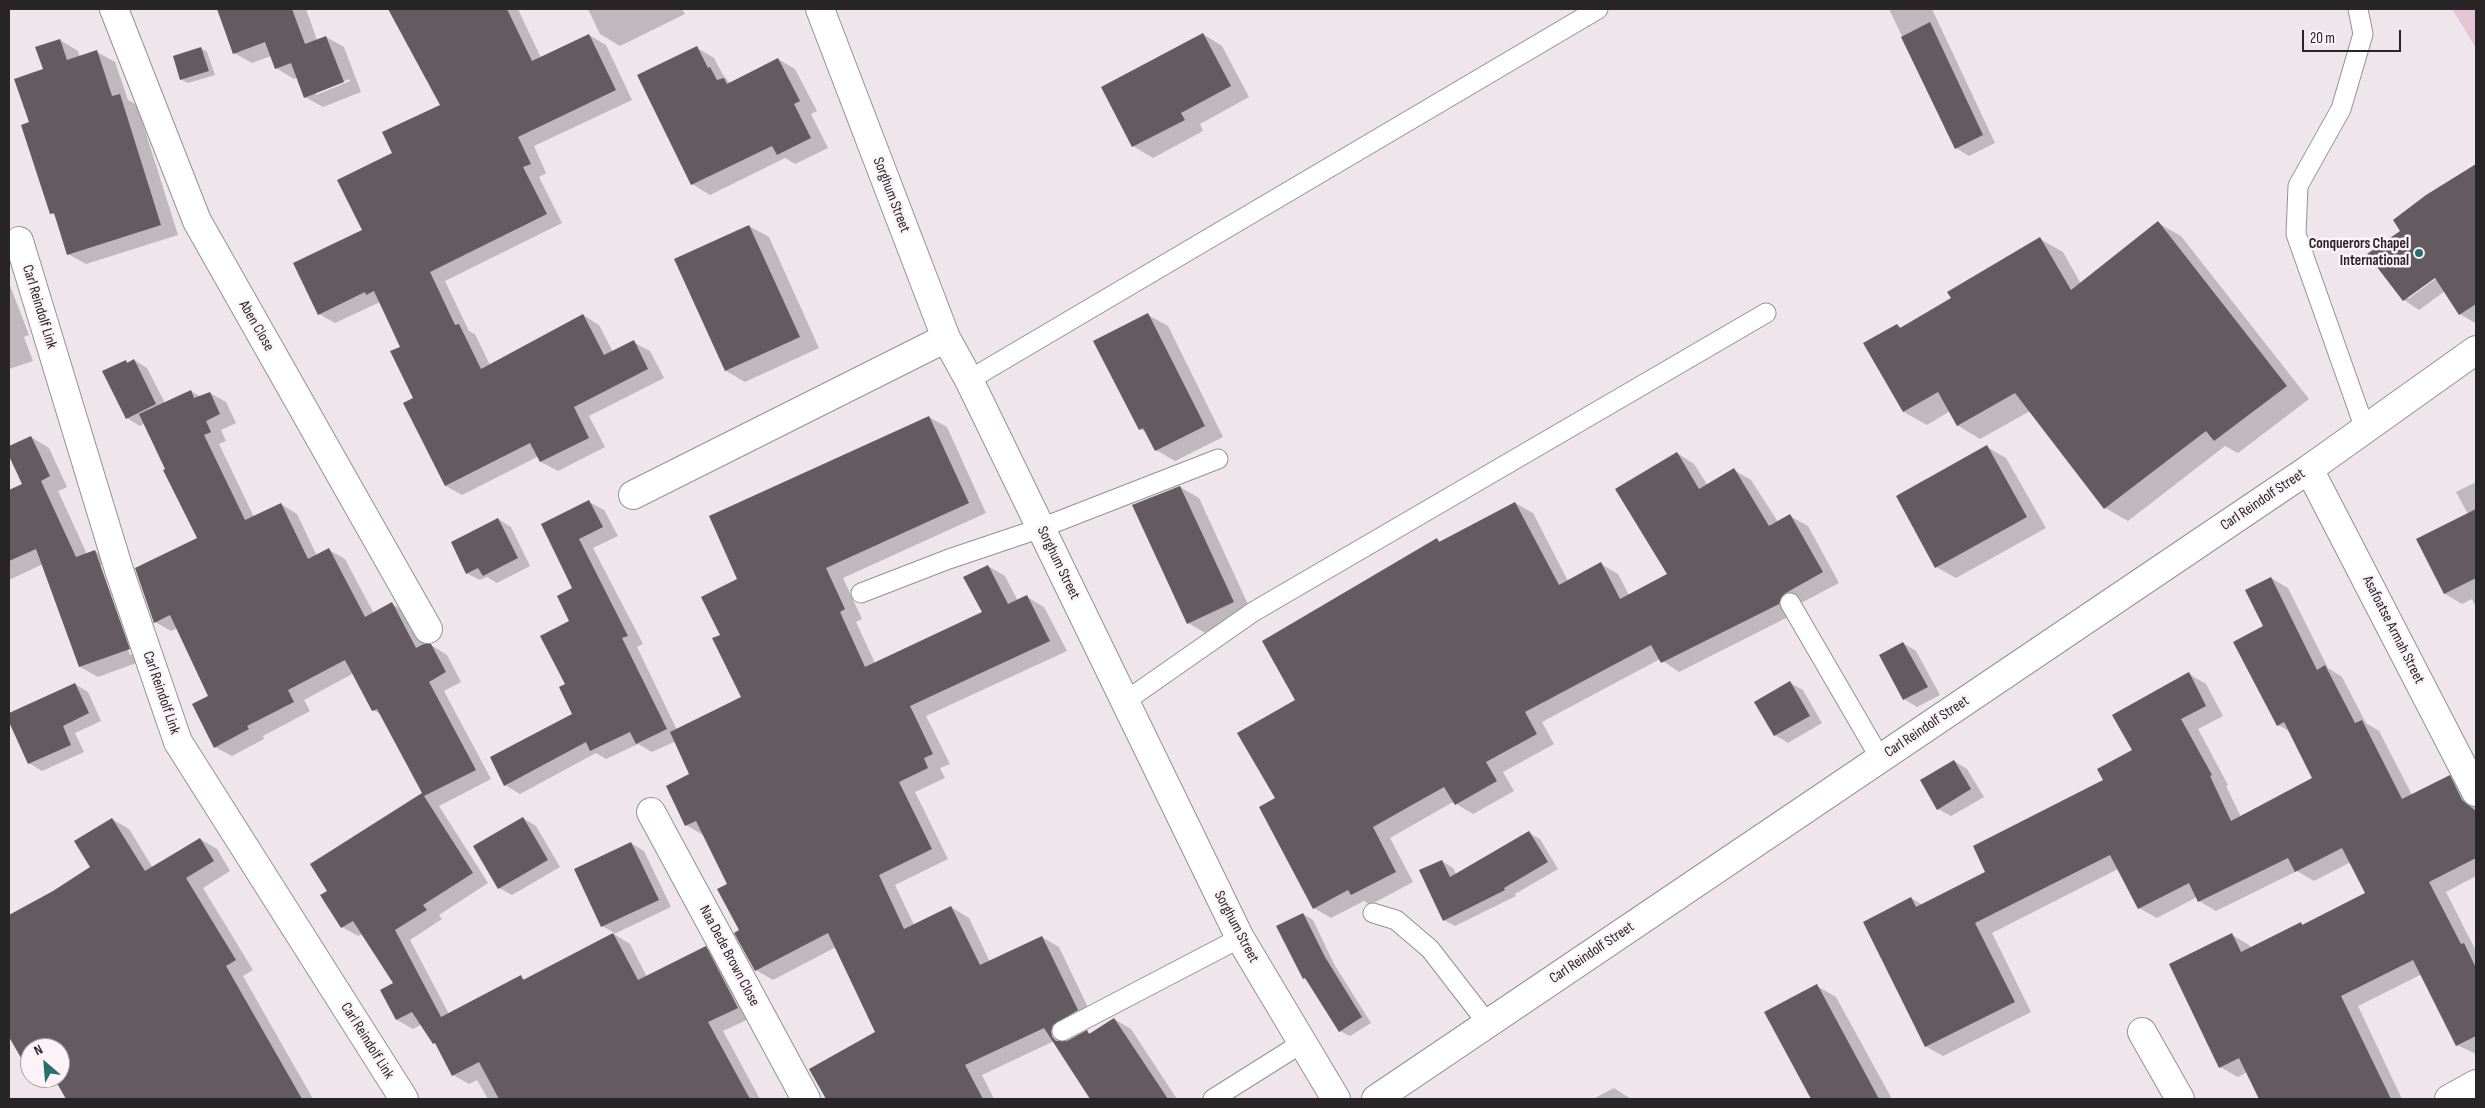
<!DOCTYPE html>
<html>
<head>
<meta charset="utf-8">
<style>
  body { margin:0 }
  #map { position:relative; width:2485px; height:1108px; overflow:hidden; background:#efe6eb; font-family:"Sofia Sans Condensed",sans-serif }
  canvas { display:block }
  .frame { position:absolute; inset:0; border:10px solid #292527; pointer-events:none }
  .north { position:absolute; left:20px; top:1038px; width:50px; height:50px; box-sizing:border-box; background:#fcf3f8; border:1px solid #a8a1a4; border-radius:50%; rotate:333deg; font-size:14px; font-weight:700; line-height:20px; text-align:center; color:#292527 }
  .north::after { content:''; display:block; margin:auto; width:18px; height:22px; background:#26716e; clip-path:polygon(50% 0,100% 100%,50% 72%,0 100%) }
  .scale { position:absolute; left:2302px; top:30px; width:99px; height:22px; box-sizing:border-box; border:2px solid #292527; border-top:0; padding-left:6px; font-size:15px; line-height:18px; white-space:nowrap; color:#292527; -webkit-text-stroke:4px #fcf3f8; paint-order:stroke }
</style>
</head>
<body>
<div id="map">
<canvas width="2485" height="1108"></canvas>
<div class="frame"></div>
<div class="north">N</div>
<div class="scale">20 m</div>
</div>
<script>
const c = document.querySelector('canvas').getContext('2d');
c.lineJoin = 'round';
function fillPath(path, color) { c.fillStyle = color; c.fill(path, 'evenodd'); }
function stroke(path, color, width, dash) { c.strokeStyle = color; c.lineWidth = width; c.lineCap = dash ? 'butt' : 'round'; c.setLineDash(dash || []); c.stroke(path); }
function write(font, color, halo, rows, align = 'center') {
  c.font = font + ' "Sofia Sans Condensed",sans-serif'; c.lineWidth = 5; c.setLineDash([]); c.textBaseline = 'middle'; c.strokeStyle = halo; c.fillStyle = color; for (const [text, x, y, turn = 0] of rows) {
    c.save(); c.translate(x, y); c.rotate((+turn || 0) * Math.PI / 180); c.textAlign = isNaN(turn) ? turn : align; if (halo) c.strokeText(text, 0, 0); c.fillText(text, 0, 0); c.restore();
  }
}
fillPath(new Path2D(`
  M2452,9H2476V48Z`), '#e4c4d7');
fillPath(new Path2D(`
  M218,9H306L317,40L326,37L344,47L361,92L323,107L305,97L298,77L294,79L276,68L271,56L252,63L234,53ZM350,79V81L316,95V92Z
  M389,9H518L541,58L589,35L606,45L632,100L534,146L546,173L539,177L562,223L445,281L469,331L475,334L490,365L583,315L599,325L613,352L633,342L650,351L664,378L589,416L605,447L558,471L541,462L539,456L462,495L446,486L404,404L414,399L402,347L380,302L335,323L319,314L364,231L394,154L441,106Z
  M588,9H682L685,14L620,46L600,34Z
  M1889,9H1932L1995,143L1969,156L1956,148Z
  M1203,34L1222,46L1249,97L1200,124L1203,131L1153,158L1133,146L1103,87Z
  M60,40L78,51L80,57L97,52L115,62L128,100L137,105L178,235L86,264L68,254L56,216L51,213L31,123L44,70Z
  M201,48L207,52L215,75L188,83L182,80L174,56Z
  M697,48L714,58L723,75L730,83L778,59L795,69L817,111L811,114L828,148L795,164L785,158L710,195L692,184Z
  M2475,166L2476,167L2475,323L2460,314L2445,291L2419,310L2404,300L2402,231ZM2439,273L2441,275L2408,299V296Z
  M2158,223L2181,236L2309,399L2238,453L2225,446L2128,521L2105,508L2030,411L1980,439L1957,425L1950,411L1927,425L1904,412L1865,344L1897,325L1902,328L1952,299L2040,239L2063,252L2081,284Z
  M749,226L769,237L819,348L745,382L726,371L676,259Z
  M9,283L29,335L24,337L33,361L9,369Z
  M1148,315L1168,326L1223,437L1175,461L1156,450L1148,433L1140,429Z
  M134,360L147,368L165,403L191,391L201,397L210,393L226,402L236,423L221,430L226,441L219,444L254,517L281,504L297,514L317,556L329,550L345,559L374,614L392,604L408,613L425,645H431L447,655L461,682L444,691L491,779L439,806L488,883L439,915L442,919L410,940L449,1014L521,977L526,980L615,933L602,926L631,843L644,851L671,907L614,934L630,944L647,977L706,948L722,957L753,1017L723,1031L760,1099H488L477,1080L469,1084L453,1075L438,1046L422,1024L413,1029L397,1020L395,983L363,934L358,936L342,927L328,891L423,794L382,715L373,710L354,673L304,700L310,711L263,736L264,739L232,756L215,747L210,696L177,628L171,631L155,622L198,539L145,423L140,426L127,418L126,361L129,363Z
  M929,417L947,427L986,513L843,578L862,619L856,622L875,663L984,613L988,566L1005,576L1018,601L1027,597L1044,607L1067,651L926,716L950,764L940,768L945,778L915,792L948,859L895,885L914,925L951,907L969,918L990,962L1042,937L1059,947L1094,1020L1070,1034L1068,1042L1087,1032L1091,1034L1114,1019L1131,1029L1177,1099H1091L1054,1041L982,1075L994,1099H827L811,1069L877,1033L836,947L773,980L756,970L740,931L728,885L703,835L686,825L691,775L676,741L652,752L638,744L606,759L596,753L520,794L505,785L573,714L567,685L574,588L542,524L589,502L604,510L618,536L593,548L643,644L637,647L677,730L743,697L721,635L739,579Z
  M31,437L49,448L67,487L58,491L87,554L95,551L113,562L147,659L98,677L80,667L43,564L9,580V491L24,485L9,453V447ZM99,565H102L133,654L130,655Z
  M1987,447L2006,458L2046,528L1956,578L1936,567Z
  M1677,453L1694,464L1708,486L1734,470L1751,480L1778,522L1790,516L1808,526L1839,583L1801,603L1796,613L1679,672L1660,659L1542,722L1554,744L1503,772L1514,791L1473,814L1453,802L1390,838L1413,882L1370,905L1364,901L1331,918L1314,908L1277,799L1297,700L1437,540L1441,542L1515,503L1533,513L1568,581L1601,564L1618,574L1629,595L1669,575Z
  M2476,482V608L2472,599L2462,604L2445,594L2468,514L2456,492Z
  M1180,487L1199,498L1252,613L1207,634L1188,623Z
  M498,519L511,527L530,566L497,583L487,577L480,580L466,573Z
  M2271,578L2288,588L2328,668L2342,677L2366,723L2379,731L2412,795L2450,777L2467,787L2476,804V876L2446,892L2476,951V1054L2457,1045L2422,974L2358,1006L2402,1099H2261L2247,1072L2238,1077L2220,1067L2232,935L2249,945L2251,948L2301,924L2304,925L2367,893L2351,862L2314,881L2297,871L2216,911L2199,901L2197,897L2157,918L2139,908L2118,869L1992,933L2031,1012L1943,1056L1925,1046L1911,898L1923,905L1987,872L2105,781L2134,751L2189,674L2206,684L2223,716L2198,729L2228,785L2226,786L2241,817L2314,779L2291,732L2278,725L2265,627Z
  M1903,643L1916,651L1940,695L1917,707L1904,699Z
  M1790,683L1803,690L1822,723L1788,743L1775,735L1756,702Z
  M75,684L88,692L101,721L75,733L84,752L42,771L29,763L9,719V714Z
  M1954,761L1967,769L1984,797L1951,816L1938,809Z
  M523,818L536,826L560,867L512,895L499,888Z
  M112,819L129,829L153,868L200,839L217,849L230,871L203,888L253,970L243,976L313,1099H201L200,1097L196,1099H67L55,1078H60V1048H30L29,1070L9,1035V999L11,998L9,993V916L54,892L92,867Z
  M1529,833L1540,839L1558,869L1515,894L1516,896L1455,926L1444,920L1442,861L1453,868L1456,874Z
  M1303,914L1313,920L1334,964L1371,1023L1350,1036L1340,1031L1308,980L1304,978Z
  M1817,986L1836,997L1892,1099H1813L1766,1013Z
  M1614,1088L1631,1099H1593Z`), '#0003');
fillPath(new Path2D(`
  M217,9H292L305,44L326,36L344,82L304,98L291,63L275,69L265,42L233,54Z
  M388,9H507L532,61L589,34L616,90L518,137L531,164L523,167L547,214L430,272L455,325L459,324L481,369L583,314L604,355L634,340L648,369L574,407L589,438L540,462L530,443L445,486L403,403L413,398L390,351L400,347L374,291L366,295L365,292L318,315L293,263L362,230L337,180L392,153L382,132L440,105Z
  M1930,22L1983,135L1955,149L1901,37Z
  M1203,33L1231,86L1181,113L1185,120L1132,147L1101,87Z
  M60,39L67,60L97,50L112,96L120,94L161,225L67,255L54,213L50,214L21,125L29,122L14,79L43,69L35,47Z
  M697,46L708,68L710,67L717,80L724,78L727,84L778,58L800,101L794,104L811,138L777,155L772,146L691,185L637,75Z
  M201,47L209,71L180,80L173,56Z
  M2476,164V304L2459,315L2435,278L2403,301L2367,254L2400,231L2393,220L2426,195Z
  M2158,221L2287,386L2214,441L2206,431L2104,509L2015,393L1957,426L1938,392L1903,412L1863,343L1897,324L1900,328L1951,298L1947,292L2040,237L2071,290Z
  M749,225L800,337L725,371L674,259Z
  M1148,313L1205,426L1155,451L1143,428L1139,430L1093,341Z
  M134,359L156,404L126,419L102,371L126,360L127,363Z
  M191,390L194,398L210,392L220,414L206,421L211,432L204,435L245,520L281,503L308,559L329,548L365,617L392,602L416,648L424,644H431L446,672L429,682L476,770L424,796L473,873L423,905L427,910L395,930L441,1017L521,975L523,980L613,933L638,980L706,946L738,1008L708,1022L750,1099H499L479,1062L452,1076L435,1043L433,1044L412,1012L396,1020L380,990L393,983L353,921L341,928L320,895L327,891L310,864L422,793L377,709L372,711L345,660L288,690L294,702L247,726L249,729L214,748L192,704L208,696L170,615L154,623L135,568L197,538L163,470L165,469L139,414Z
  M929,416L969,503L826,568L845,609L840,612L865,667L982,612L963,577L988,565L1008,604L1027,595L1050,641L910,706L933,754L924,758L928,768L899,782L932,849L879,875L904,929L951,906L980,965L1042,936L1078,1010L1053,1025L1051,1031L1052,1037L1056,1041H1067L1087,1030L1089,1034L1114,1018L1168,1099H1090L1044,1028L965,1065L983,1099H826L809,1069L875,1032L828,933L755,971L734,933L739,930L717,889L727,884L696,821L685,826L666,786L689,774L670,732L741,697L712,638L720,635L701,597L737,579L709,516Z
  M31,436L50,476L41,481L76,557L95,550L130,649L79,667L36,549L9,561V490L22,484L9,456V446Z
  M1987,445L2027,517L1935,568L1896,496Z
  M1677,452L1699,489L1734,468L1769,526L1790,514L1823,572L1784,594L1779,604L1661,663L1651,645L1525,712L1537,734L1486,762L1497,781L1455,805L1444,787L1373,827L1396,872L1351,895L1348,890L1313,909L1259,807L1275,798L1237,733L1295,700L1262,641L1437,538L1439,542L1515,502L1559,585L1601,562L1620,599L1667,574L1615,489Z
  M1180,486L1234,602L1187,624L1132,505Z
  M589,500L603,527L579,539L628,636L622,638L667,729L636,744L630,732L590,751L586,742L504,786L490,757L572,714L559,687L565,684L540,636L569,621L557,596L572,588L541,524Z
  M2476,509V578L2444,594L2416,539Z
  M498,518L518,558L483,576L478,568L466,574L451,542Z
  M2271,577L2317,670L2325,665L2355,723L2362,720L2402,799L2450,775L2462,800L2476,811V858L2429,882L2461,944L2464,943L2476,968V1036L2456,1046L2413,960L2341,996L2391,1099H2259L2239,1058L2219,1068L2169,964L2232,933L2241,952L2301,922L2302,925L2365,893L2342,848L2295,872L2288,858L2198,902L2189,883L2138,909L2110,855L1975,923L2015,1002L1925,1047L1863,922L1911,897L1916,907L1985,872L1973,846L2103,780L2097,769L2132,750L2112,715L2189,672L2206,706L2181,719L2212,775L2210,776L2231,821L2312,778L2284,722L2277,726L2233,642L2263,626L2245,590Z
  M1903,642L1928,687L1903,700L1879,655Z
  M1790,681L1810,716L1774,736L1754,702Z
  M75,683L89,713L63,726L71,745L28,764L9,722V713Z
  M1954,760L1971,789L1937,810L1920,780Z
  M523,817L548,860L498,889L473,846Z
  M112,818L145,871L200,838L214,861L186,878L236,960L226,966L302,1099H66L54,1078H60V1048H30L28,1070L9,1037V915L53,891L90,867L74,841Z
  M1529,831L1548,862L1504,888L1505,890L1443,921L1419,870L1442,860L1450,877Z
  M631,842L659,900L601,927L574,869Z
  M1303,913L1325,957L1362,1017L1339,1032L1305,978L1303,979L1276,926Z
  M1817,984L1879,1099H1811L1764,1012Z`), '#635b60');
const service = new Path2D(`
  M2358,9L2363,34L2341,109L2298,186L2296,234L2365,429
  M969,380L1598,9
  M861,593L949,559L1041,528L1218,459
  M1790,603L1880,758
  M1124,702L1253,612L1766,313
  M1373,913L1396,920L1430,949L1488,1024
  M1062,1031L1240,938
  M1213,1099L1302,1043`);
const minor = new Path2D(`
  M114,9L197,221L428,629
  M820,9L946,338L969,380L1240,938L1336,1099
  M19,241L119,570L178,742L404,1099
  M2309,469L2476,792
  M633,495L946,338
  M651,812L806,1099
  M2142,1032L2180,1099
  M1376,1099L2309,469L2476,350
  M2449,1099L2476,1084`);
stroke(service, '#988f94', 21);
stroke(minor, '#988f94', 30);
stroke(service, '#fff', 19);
stroke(minor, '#fff', 28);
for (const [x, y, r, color] of [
  [2419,253,5,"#26716e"]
]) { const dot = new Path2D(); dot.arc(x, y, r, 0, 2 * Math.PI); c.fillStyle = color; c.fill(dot); stroke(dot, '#fcf3f8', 2); }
write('15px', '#292527', '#fcf3f8', [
  ["Sorghum Street",891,195,69],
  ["Carl Reindolf Link",39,307,73],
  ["Aben Close",256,326,60],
  ["Carl Reindolf Street",2263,500,-34],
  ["Sorghum Street",1058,563,64],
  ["Asafoatse Armah Street",2393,630,63],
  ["Carl Reindolf Link",161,693,71],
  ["Carl Reindolf Street",1927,727,-34],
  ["Sorghum Street",1236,927,62],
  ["Carl Reindolf Street",1592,953,-34],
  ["Naa Dede Brown Close",729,956,62],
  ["Carl Reindolf Link",367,1041,58]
]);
write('bold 15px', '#292527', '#fcf3f8', [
  ["Conquerors Chapel",2409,244],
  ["International",2409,261]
], 'right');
</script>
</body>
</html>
